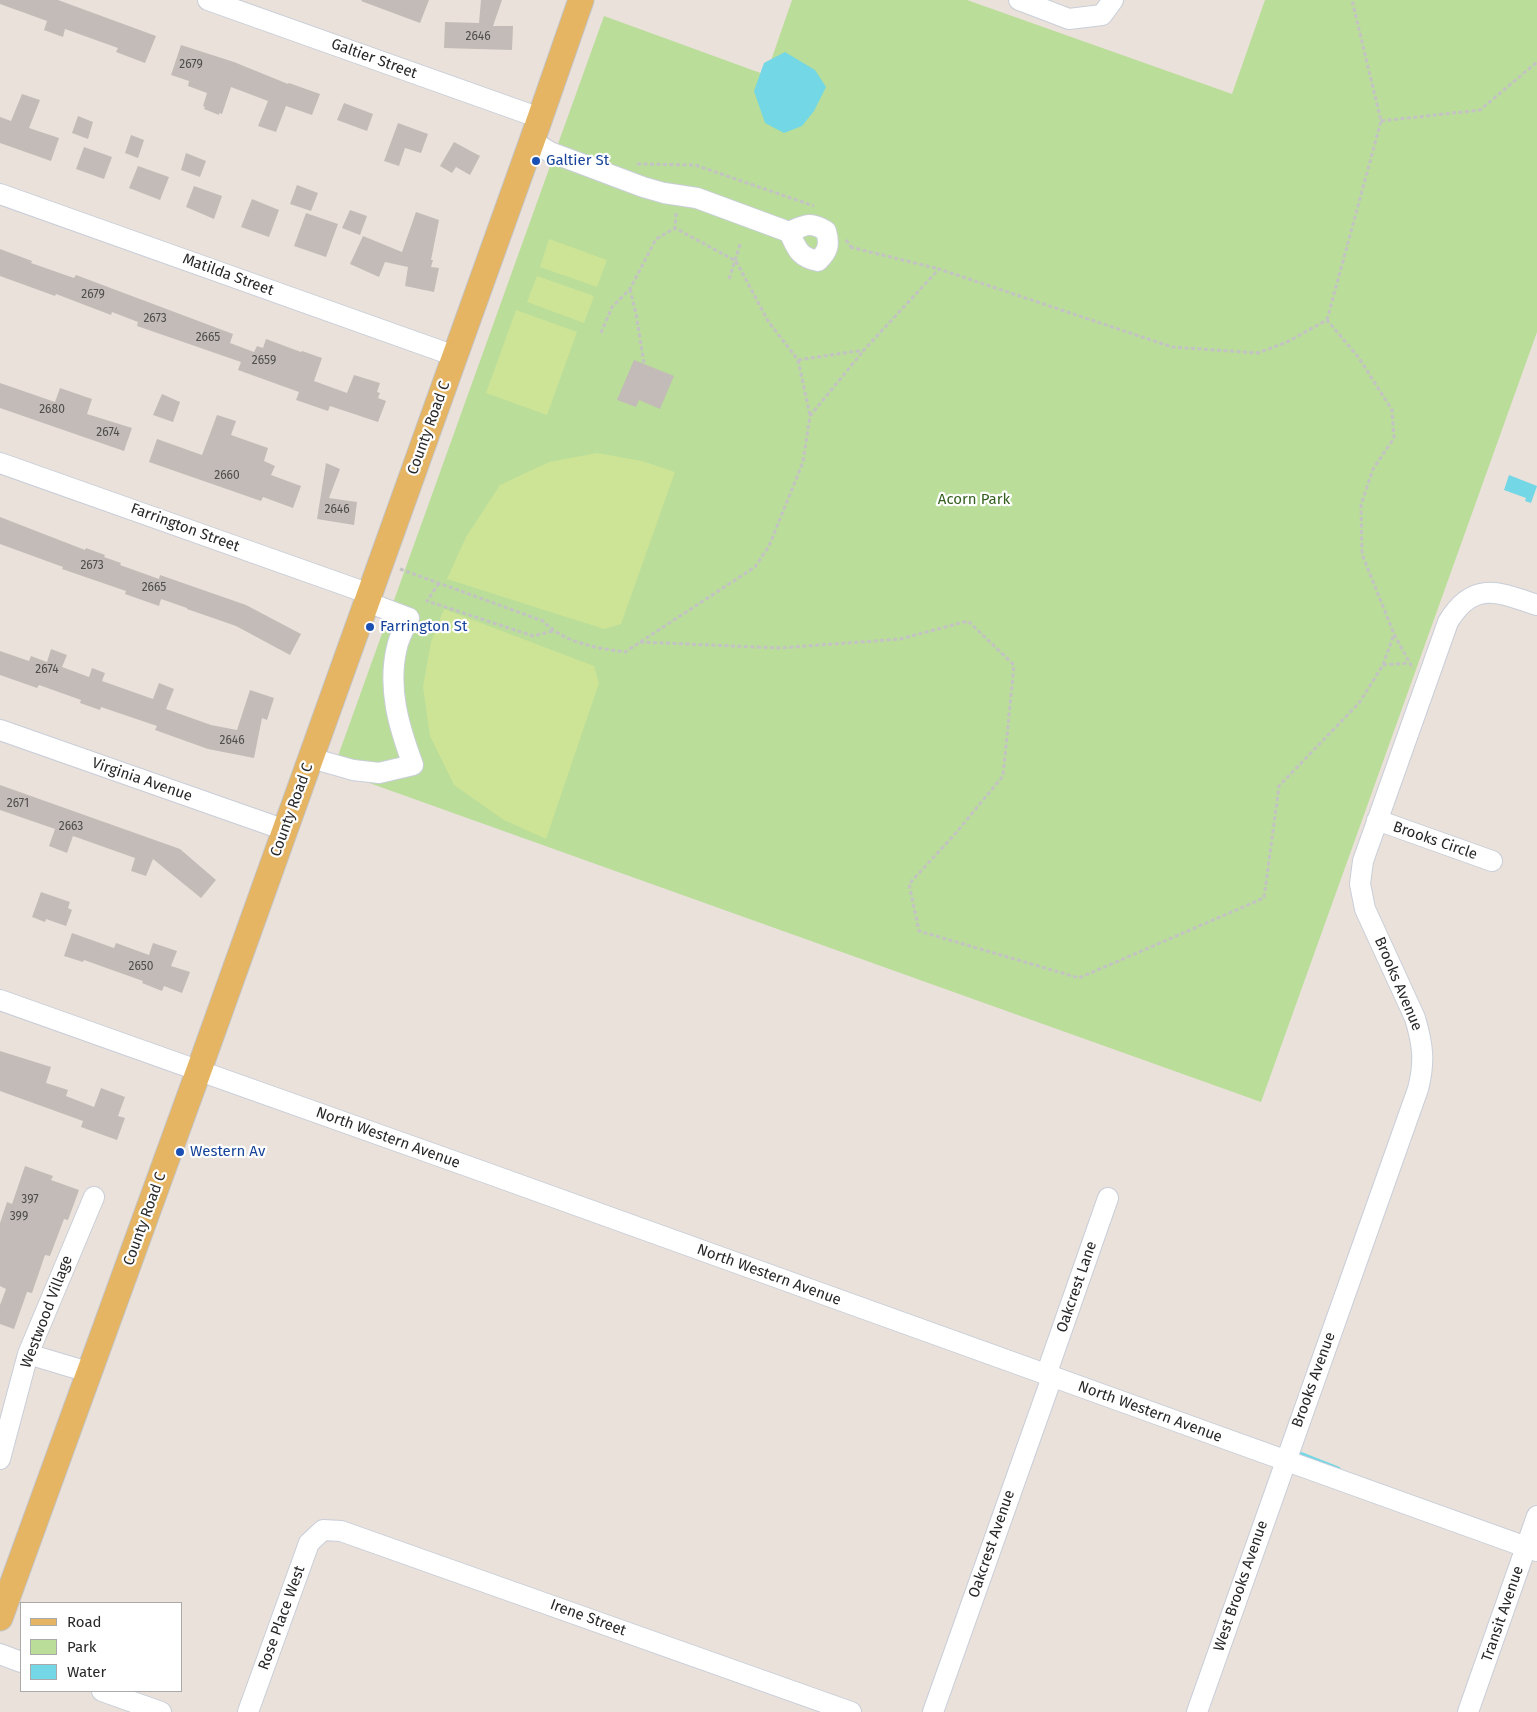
<!DOCTYPE html>
<html>
<head>
<meta charset="utf-8">
<style>
  body { margin:0 }
  #map { position:relative; width:1537px; height:1712px; overflow:hidden; background:#e9e1da; font-family:"Fira Sans",sans-serif }
  canvas { display:block }
  .legend { position:absolute; left:20px; top:1602px; width:162px; height:90px; box-sizing:border-box; background:#fff; border:1px solid #a9a9a9; margin:0; padding:6px 9px; list-style:none; font-size:15px; color:#282828 }
  .legend li { display:flex; align-items:center; gap:10px; height:25px }
  .legend b { width:25px; border:1px solid #a9a9a9 }
</style>
</head>
<body>
<div id="map">
<canvas width="1537" height="1712"></canvas>
<ul class="legend">
<li><b style="height:6px;background:#e6b563"></b>Road</li>
<li><b style="height:14px;background:#badd9a"></b>Park</li>
<li><b style="height:14px;background:#73d7e5"></b>Water</li>
</ul>
</div>
<script>
const c = document.querySelector('canvas').getContext('2d');
c.lineJoin = 'round';
function fillPath(path, color) { c.fillStyle = color; c.fill(path, 'evenodd'); }
function stroke(path, color, width, dash) { c.strokeStyle = color; c.lineWidth = width; c.lineCap = dash ? 'butt' : 'round'; c.setLineDash(dash || []); c.stroke(path); }
function write(font, color, halo, rows, align = 'center') {
  c.font = font + ' "Fira Sans",sans-serif'; c.lineWidth = 4.5; c.setLineDash([]); c.textBaseline = 'middle'; c.strokeStyle = halo; c.fillStyle = color; for (const [text, x, y, turn = 0] of rows) {
    c.save(); c.translate(x, y); c.rotate((+turn || 0) * Math.PI / 180); c.textAlign = isNaN(turn) ? turn : align; if (halo) c.strokeText(text, 0, 0); c.fillText(text, 0, 0); c.restore();
  }
}
fillPath(new Path2D(`
  M792,0H967L1232,94L1265,0H1537V332L1261,1102L333,770L604,16L766,75Z`), '#badd9a');
fillPath(new Path2D(`
  M549,239L607,260L597,287L540,267Z
  M537,276L594,296L584,323L527,302Z
  M516,310L577,332L547,415L486,393Z
  M597,453L642,461L675,472L621,624L604,629L447,579L466,537L500,485L549,462Z
  M444,609L594,666L599,683L546,839L504,820L454,785L430,736L423,687L431,642Z`), '#cde496');
fillPath(new Path2D(`
  M785,52L815,70L826,87L814,111L802,126L784,133L765,123L754,91L764,63Z
  M1509,475L1537,486L1531,503L1525,501L1526,498L1504,490Z`), '#73d7e5');
stroke(new Path2D(`
  M1297,1460L1300,1454L1338,1469`), '#73d7e5', 5);
fillPath(new Path2D(`
  M0,0H58L156,36L145,63L116,52L118,48L65,29L63,37L44,30L47,21L0,4Z
  M362,0H429L420,23L361,1Z
  M481,0H502L493,26H513L512,50L444,48L445,22L479,23Z
  M181,45L234,62L288,84L289,83L320,94L312,115L286,106L276,132L258,126L268,101L231,87L222,114L219,113V115L204,109L205,107L203,106L207,93L188,86L189,81L171,75Z
  M22,94L40,100L29,128L59,138L51,161L0,143V117L11,121Z
  M344,103L373,114L367,131L337,120Z
  M78,116L93,122L88,139L72,133Z
  M398,123L428,134L421,153L405,148L399,166L384,161Z
  M131,135L144,140L138,158L125,153Z
  M454,142L480,156L470,175L456,167L452,173L440,166Z
  M84,147L112,157L104,179L76,169Z
  M186,153L206,161L200,177L181,170Z
  M138,166L169,177L160,200L129,188Z
  M297,185L318,193L311,211L290,204Z
  M194,186L222,196L214,219L186,207Z
  M252,199L279,210L269,237L241,227Z
  M350,210L367,216L360,235L342,228Z
  M416,212L439,220L431,260H433L431,267L439,268L434,292L405,286L408,267L385,262L379,277L350,264L363,236L402,252Z
  M306,213L338,224L326,257L294,246Z
  M0,249L32,261L31,263L74,278L76,275L233,334L230,343L254,352L257,346L263,348L266,339L301,352L302,351L322,358L314,381L347,393L354,375L380,383L377,392L380,393L378,398L386,401L378,422L330,406L328,411L296,400L299,392L238,370L241,362L137,326L138,322L112,312L111,315L56,294L55,296L0,276Z
  M634,360L674,376L660,409L639,400L636,407L617,400Z
  M0,383L55,402L60,388L92,399L87,414L132,428L124,451L0,408Z
  M162,394L180,402L173,422L153,415Z
  M217,415L236,421L231,435L268,448L264,461L275,466L271,475L301,486L293,508L263,497L261,501L149,462L157,439L202,455Z
  M326,463L340,469L329,498L357,502L354,525L317,519Z
  M0,517L85,550L86,548L105,555L104,557L121,563L120,565L159,579L160,575L246,605L301,634L290,655L236,626L187,609V608L161,599L159,606L125,594L126,591L62,569L63,567L0,544Z
  M51,649L67,655L62,667L89,677L92,668L105,673L102,681L153,699L159,683L174,689L166,709L211,725L237,730L250,690L274,698L267,720L262,718L254,758L208,749L155,730L157,726L101,707L100,710L80,703L81,700L39,685L37,688L0,675V651L29,661L31,656L47,662Z
  M0,785L180,849L216,880L201,898L153,859L146,876L131,871L135,858L73,836L67,853L49,846L55,829L0,810Z
  M41,892L70,902L68,908L72,910L66,926L46,919L45,922L32,917Z
  M72,933L114,948L116,943L149,955L153,943L177,951L171,966L190,972L182,993L164,986L162,991L142,983L143,981L84,960L83,962L64,956Z
  M0,1051L51,1067L46,1083L68,1090L66,1096L94,1107L101,1088L125,1097L118,1116L125,1118L117,1140L81,1127L83,1121L0,1091Z
  M25,1166L53,1176L51,1180L79,1190L68,1220L64,1219L50,1256L45,1255L32,1293L27,1292L14,1329L0,1324V1305L6,1289L0,1286V1223L7,1202L12,1204Z`), '#c2bbb7');
const minor = new Path2D(`
  M208,0L540,118
  M1019,0L1069,19L1102,15L1113,0
  M532,141L550,152L643,187L664,193L697,198L789,232C797,248 798,257 818,261C828,251 830,245 826,231C810,221 805,225 789,232
  M0,194L455,356
  M0,463L370,594
  M0,730L285,830
  M311,758L353,770L379,773L413,765C399,727 387,688 397,647C399,637 405,627 409,618L367,602
  M1377,820L1492,861
  M0,1000L484,1172L1537,1551
  M28,1354L88,1372
  M1046,1375L1108,1198
  M0,1459L28,1354L94,1197
  M0,1654L21,1662
  M102,1691L161,1712
  M248,1712L309,1543L323,1530L341,1531L851,1712
  M933,1712L1052,1377
  M1197,1712L1418,1089C1425,1062 1423,1045 1415,1018L1365,909L1360,884L1363,861L1448,622C1473,580 1498,592 1537,605
  M1468,1712L1537,1516`);
const major = new Path2D(`
  M0,1618L199,1070L532,141L581,0`);
stroke(minor, '#c9ced9', 22);
stroke(major, '#c3c3c3', 27);
stroke(new Path2D(`
  M1381,121L1480,110L1537,62
  M637,164L695,165L814,206
  M676,213L675,228L736,261L768,321L798,360L864,350L939,269L1172,347L1258,353L1287,342L1327,320L1359,358L1392,410L1394,438L1373,469L1361,505L1362,554L1394,634L1413,669
  M846,240L852,248
  M850,247L939,269
  M729,279L741,242
  M630,289L636,314L644,363
  M1327,320L1381,121L1352,0
  M601,333L612,307L630,289L656,239L675,228
  M798,360L810,415
  M400,569L543,621C564,643 596,648 625,652L755,567L769,546L803,462L810,416L864,350
  M439,583L427,601L533,636L553,631
  M640,642L780,648L900,639L968,621L1014,665L1003,776L955,834L909,884L919,931L1079,978L1264,898L1279,786L1359,703L1383,665L1394,634
  M1383,665L1409,663`), '#c3c3c3', 3, [4, 2.5]);
stroke(minor, '#fff', 20);
stroke(major, '#e6b563', 25);
for (const [x, y, r, color] of [
  [536,161,5,"#1a4fb4"],
  [370,627,5,"#1a4fb4"],
  [180,1152,5,"#1a4fb4"]
]) { const dot = new Path2D(); dot.arc(x, y, r, 0, 2 * Math.PI); c.fillStyle = color; c.fill(dot); stroke(dot, '#fff', 2); }
write('12px', '#4e4d4c', null, [
  ["2646",478,37],
  ["2679",191,65],
  ["2679",93,295],
  ["2673",155,319],
  ["2665",208,338],
  ["2659",264,361],
  ["2680",52,410],
  ["2674",108,433],
  ["2660",227,476],
  ["2646",337,510],
  ["2673",92,566],
  ["2665",154,588],
  ["2674",47,670],
  ["2646",232,741],
  ["2671",18,804],
  ["2663",71,827],
  ["2650",141,967],
  ["397",30,1200],
  ["399",19,1217]
]);
write('15px', '#282828', '#fff', [
  ["Galtier Street",374,59,20],
  ["Matilda Street",228,275,20],
  ["County Road C",429,428,-70],
  ["Farrington Street",185,528,20],
  ["Virginia Avenue",142,780,19],
  ["County Road C",292,810,-70],
  ["Brooks Circle",1435,841,19],
  ["Brooks Avenue",1398,984,67],
  ["North Western Avenue",388,1138,20],
  ["County Road C",145,1219,-70],
  ["North Western Avenue",769,1275,20],
  ["Oakcrest Lane",1077,1287,-71],
  ["Westwood Village",47,1312,-69],
  ["Brooks Avenue",1314,1380,-70],
  ["North Western Avenue",1150,1412,20],
  ["Oakcrest Avenue",992,1544,-71],
  ["West Brooks Avenue",1241,1586,-71],
  ["Transit Avenue",1503,1614,-71],
  ["Rose Place West",282,1618,-70],
  ["Irene Street",588,1618,20]
]);
write('15px', '#164399', '#fff', [
  ["Galtier St",546,161],
  ["Farrington St",380,627],
  ["Western Av",190,1152]
], 'left');
write('15px', '#345f1e', '#fff', [
  ["Acorn Park",974,500]
]);
</script>
</body>
</html>
